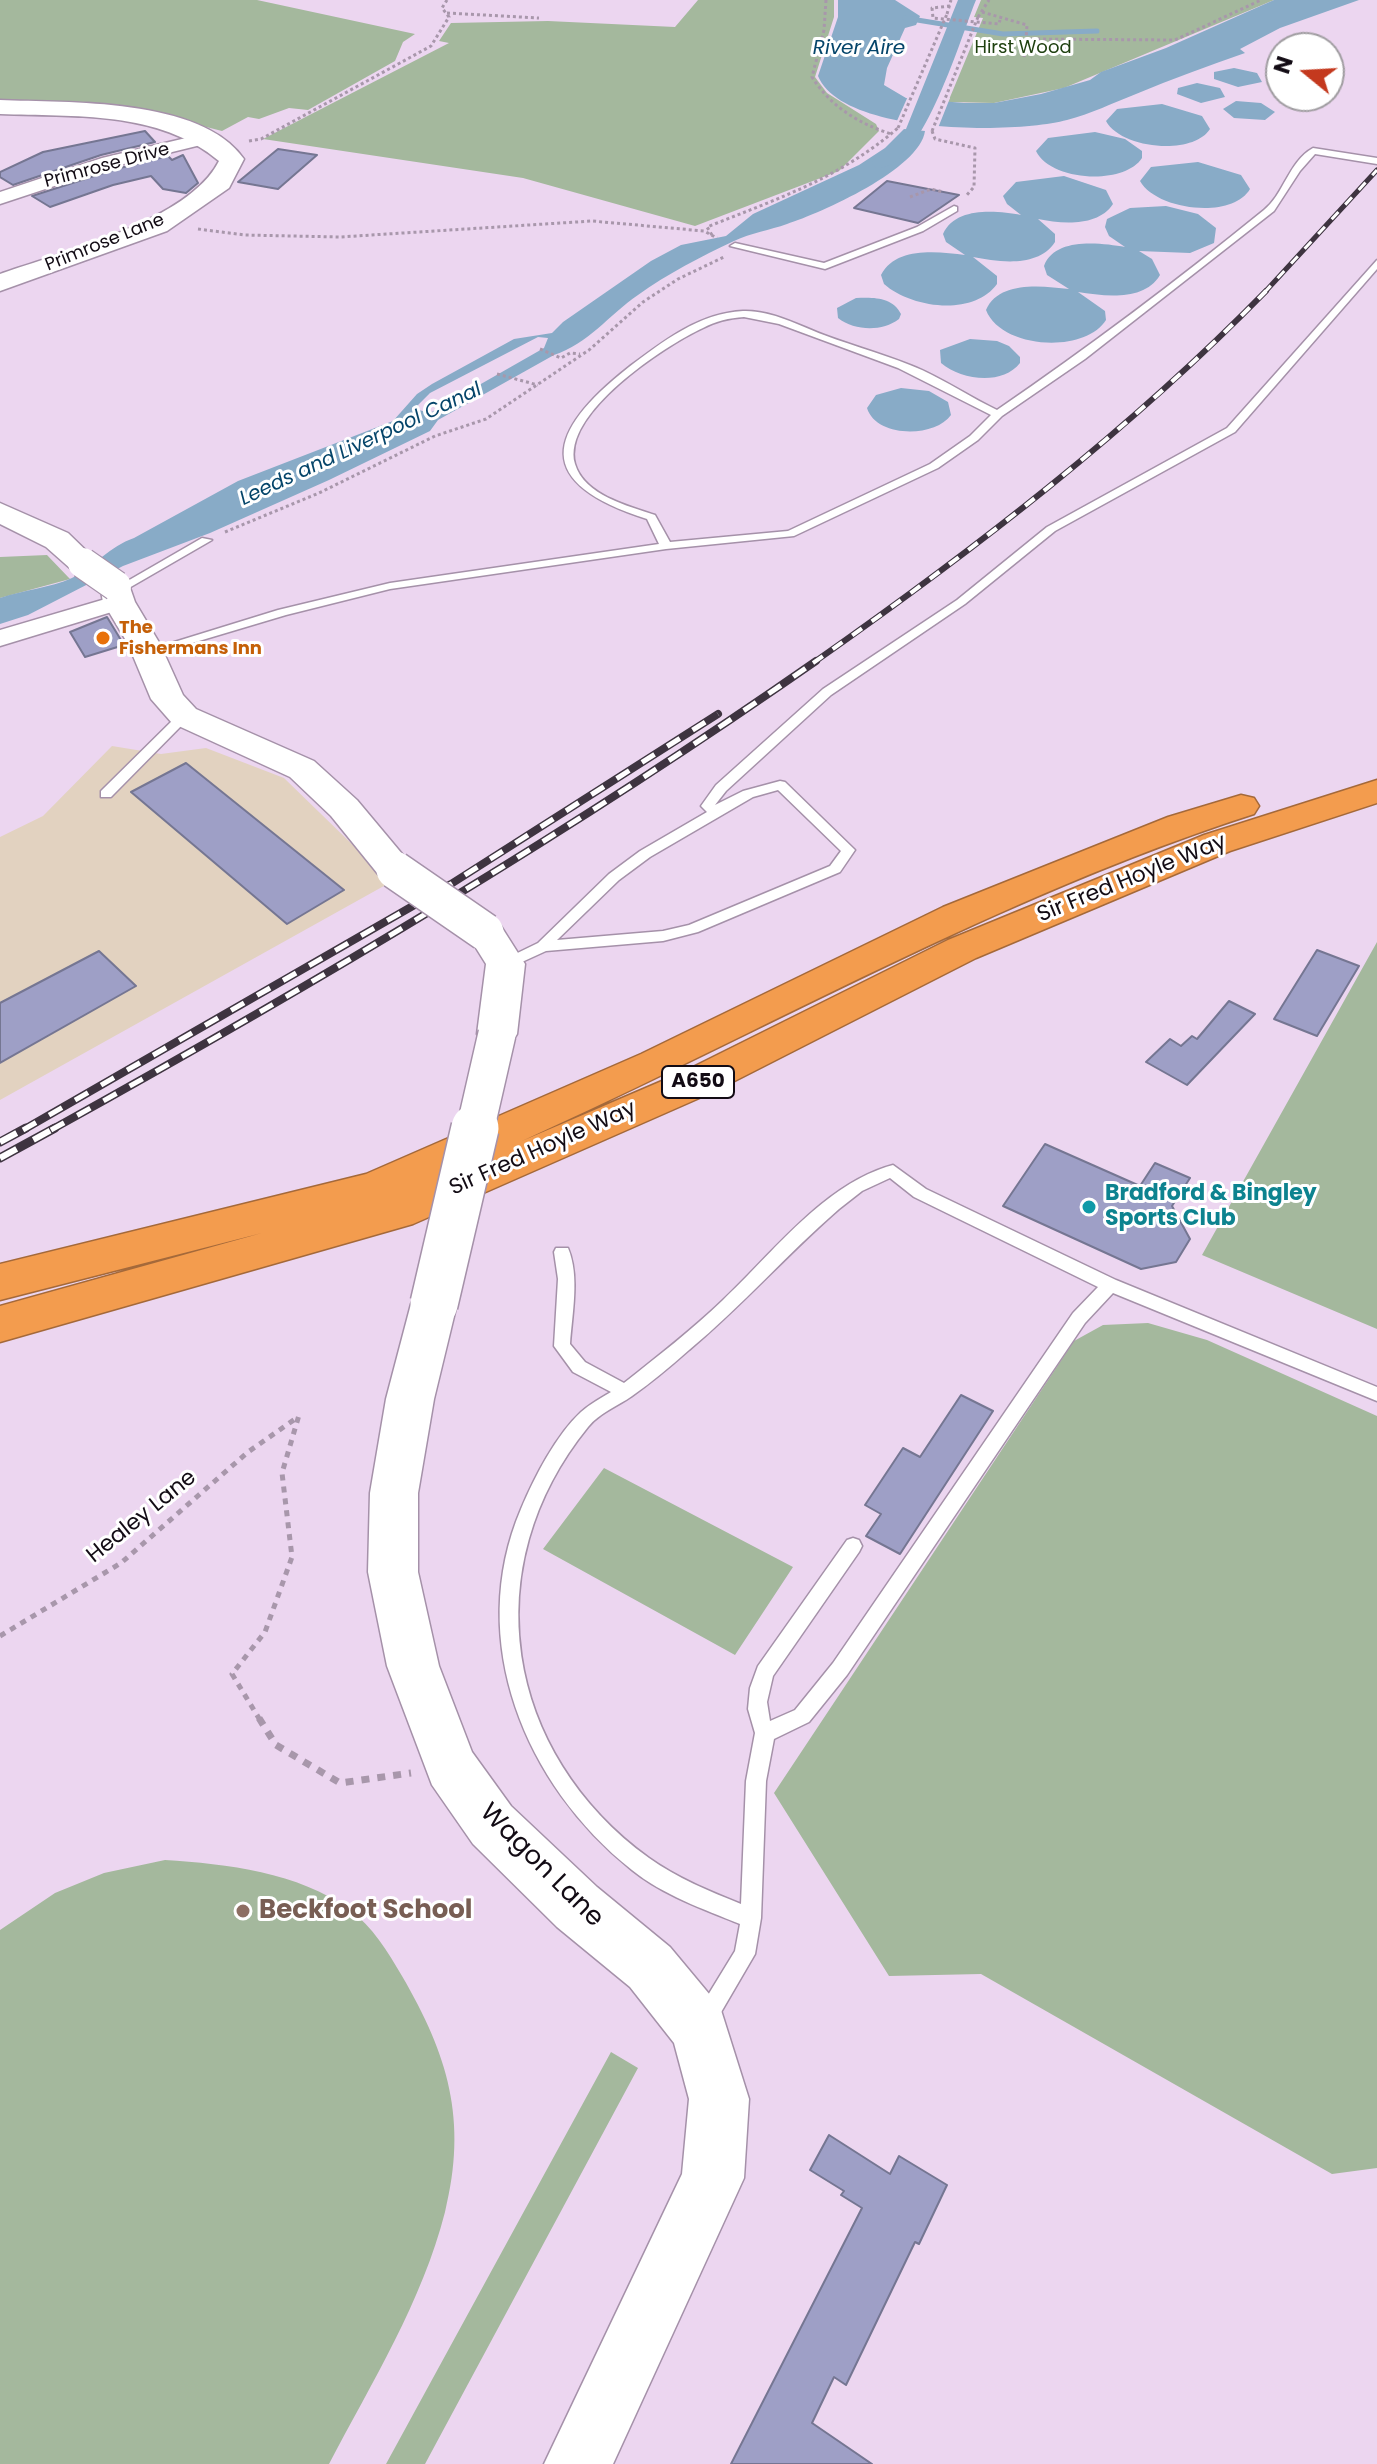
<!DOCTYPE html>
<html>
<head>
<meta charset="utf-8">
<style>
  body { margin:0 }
  #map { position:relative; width:1377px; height:2464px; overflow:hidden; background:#ecd6f0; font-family:Poppins,sans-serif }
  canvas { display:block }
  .north { position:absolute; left:1265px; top:32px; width:80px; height:80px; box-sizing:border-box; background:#fff; border:2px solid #a09da1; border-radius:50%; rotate:288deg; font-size:22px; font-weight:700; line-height:32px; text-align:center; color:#120b14 }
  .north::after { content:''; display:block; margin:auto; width:28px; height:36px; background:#c4391e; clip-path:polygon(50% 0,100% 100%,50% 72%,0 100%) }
</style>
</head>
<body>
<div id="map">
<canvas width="1377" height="2464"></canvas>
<div class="north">N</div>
</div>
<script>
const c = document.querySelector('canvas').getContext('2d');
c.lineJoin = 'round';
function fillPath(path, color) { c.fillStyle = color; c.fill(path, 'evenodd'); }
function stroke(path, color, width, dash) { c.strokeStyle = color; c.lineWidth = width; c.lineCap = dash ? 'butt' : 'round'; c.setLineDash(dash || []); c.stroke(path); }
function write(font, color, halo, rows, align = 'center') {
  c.font = font + ' Poppins,sans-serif'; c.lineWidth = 6; c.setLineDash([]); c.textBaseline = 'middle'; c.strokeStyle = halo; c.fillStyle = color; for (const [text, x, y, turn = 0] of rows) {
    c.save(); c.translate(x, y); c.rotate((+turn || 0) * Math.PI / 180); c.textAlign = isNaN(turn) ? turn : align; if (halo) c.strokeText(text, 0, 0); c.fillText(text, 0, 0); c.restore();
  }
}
fillPath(new Path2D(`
  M112,746L161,754L206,748L284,778L391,882L0,1100V837L43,816Z`), '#e2d2c0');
fillPath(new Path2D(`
  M0,0H257L415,34L403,42L395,61L308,110L289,108L259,119L248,117L222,131L155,114L0,101Z
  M698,0H834V17L815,77L827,93L876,124L879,131L839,171L695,226L523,178L263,139L449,43L439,41L451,23L548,21L675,27Z
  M981,0H1274L1064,88L994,103L948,102L983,18L974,17Z
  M47,555L70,579L0,598V557Z
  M1377,942V1329L1202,1255Z
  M1148,1323L1207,1340L1377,1416V2168L1332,2174L981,1974L889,1976L774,1793L1074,1341L1103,1325Z
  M604,1468L793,1567L735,1655L543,1549Z
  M165,1860C227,1864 298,1872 350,1910C372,1926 388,1952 402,1976C448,2055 468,2120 445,2212C422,2302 372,2382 329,2464H0V1930L55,1893L104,1873Z
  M611,2052L638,2068L425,2464H386Z`), '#a4b89d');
fillPath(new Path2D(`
  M838,0H895L920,16L916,25L905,28L887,68L884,85L906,98L964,103H994L1041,94L1090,80L1101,72L1166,48L1274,0H1359L1280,28L1240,49L1245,53C1208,66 1172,79 1136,94C1113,103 1090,114 1067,120C1015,134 842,135 818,76L838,17Z
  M1234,68L1257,73L1262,82L1238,87L1214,79V72Z
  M1197,83L1220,88L1225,97L1201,103L1177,94L1178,88Z
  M1236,101L1261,103L1275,112L1265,120L1234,118L1223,109Z
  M1162,104L1202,116L1210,129C1193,156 1121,149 1106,121L1117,109Z
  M904,129L925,131C920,169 821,213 787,224C770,230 751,233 734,241C702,256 667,274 638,295C609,315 588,344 554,355L438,420L430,431L329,480L210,533L123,566L28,615L0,624V598C23,590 50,588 72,578C95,566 110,546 134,538L238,481L393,421L417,394L432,384L514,339L552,333L563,322L651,261L681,245L726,236L753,214L859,165L885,148ZM538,337L548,338L544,348L430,413L419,410L418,405L430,393Z
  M1095,132L1125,139L1142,151V158C1124,186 1050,181 1036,151L1048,138Z
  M1198,162L1241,175L1250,189C1232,220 1156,210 1140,181L1151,167Z
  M1064,176L1106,190L1113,204C1098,227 1062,224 1038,219L1055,234V242C1038,268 999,262 973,257L997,276V284C973,317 911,308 884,284L881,275C896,246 939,252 965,255L946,242L943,234C956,206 997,211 1021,215L1007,204L1003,196L1016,182Z
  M1166,206L1198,214L1216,228L1214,243L1190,253L1139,251L1152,259L1160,275C1144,302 1104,296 1078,292L1105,311L1106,320C1085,354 1001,349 986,310C999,280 1043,286 1069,289L1047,275L1044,266C1055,237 1100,243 1125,247L1109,236L1105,227L1107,219L1130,208Z
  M856,298C873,297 893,297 901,314L899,319C882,332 855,331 838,318L837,308Z
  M970,339L997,341L1009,346L1020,357V363C1002,386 961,380 941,363L940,350Z
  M901,388L929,391L948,402L951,415C935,438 876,438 867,408L876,395Z`), '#88abc7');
fillPath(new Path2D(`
  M909,94L950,98L938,128L896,123Z`), '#ecd6f0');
stroke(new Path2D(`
  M905,18L1003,34L1097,31`), '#88abc7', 5);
fillPath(new Path2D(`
  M958,0H976C962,33 920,178 875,167L872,163L875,159L906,129Z`), '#88abc7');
const building = new Path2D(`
  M145,131L155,142L101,155L13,185L0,177V172L43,152Z
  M278,149L317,155L278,189L238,182Z
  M183,155L198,183L186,193L163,189L151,176L113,185L50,207L32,196L116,169L168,156L172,160Z
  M887,181L959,195L918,223L854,208Z
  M107,617L124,645L85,657L70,632Z
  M186,763L344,890L287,924L131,792Z
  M1317,950L1359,966L1317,1036L1274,1019Z
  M99,951L136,986L0,1063V1003Z
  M1229,1001L1255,1014L1187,1085L1146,1062L1170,1039L1181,1046L1192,1036L1197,1039Z
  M1045,1144L1140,1186L1155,1163L1190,1178L1172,1206L1190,1239L1176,1262L1141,1269L1003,1206Z
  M961,1395L993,1411L900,1554L866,1536L881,1514L865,1505L903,1448L920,1457Z
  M829,2135L890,2174L899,2156L947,2185L919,2244L915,2242L846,2385L834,2377L812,2423L872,2464H731L862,2208L841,2195L844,2191L810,2170Z`);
fillPath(building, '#9e9fc6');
stroke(building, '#757692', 2);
const lane = new Path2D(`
  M1313,148L1377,158V164L1315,154L1300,171L1274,211L1085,359L1002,416L978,440L938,468L794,536L666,549L390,589L286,615L152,655H144L142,652L278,610L390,583L659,544L647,519C533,483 545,433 629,367C662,342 699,313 743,311C771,310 798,325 824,335C856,347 890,356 922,370C948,382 972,398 997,410C1089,347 1178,280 1264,210C1284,194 1289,161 1313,148ZM744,317L779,324L898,368L991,415L970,436L930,464L788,531L670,542L655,515C628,506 584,495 575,464C561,414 664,346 703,328C716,321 729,318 744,317Z
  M954,206L957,207V211L923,231L825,269L730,246L735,243L824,263L917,227Z
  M1377,260V269L1235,432L1055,531L965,604L831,695L726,791L715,805L743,791L780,781L785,782L855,850L840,872L698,932L663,941L546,951L511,967H501L499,964L501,961L538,943L609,874L640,851L707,812L701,806L716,785L823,689L957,600L1047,527L1227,428ZM778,790L841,851L830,866L689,925L663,931L557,940L619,880L650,857L753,797Z
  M202,538L212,540L122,592L112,590Z
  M184,712L188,713V719L111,797H101V791L180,713Z
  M893,1165L926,1189L1116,1280L1377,1387V1401L1113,1293L1085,1323L847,1675L809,1722L774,1739L766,1781L761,1918L755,1954L713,2026L705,2029L697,2026L694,2018L735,1951L740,1924C703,1909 663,1895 632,1870C525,1785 465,1640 521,1509C534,1478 556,1435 581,1412C590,1404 601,1398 611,1392L573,1372L554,1346L558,1279L554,1252L556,1248H568C580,1276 572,1314 570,1344L585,1362L624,1383C658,1356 692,1330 723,1300C772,1254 825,1183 893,1165ZM890,1178L914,1197L1098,1287L1073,1313L833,1663L795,1710L770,1721L767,1702L773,1676L859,1552L862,1546L859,1540L853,1538L847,1540L758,1666L750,1688L748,1709L755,1733L746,1781L741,1904C709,1891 677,1878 649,1858C504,1753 474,1567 588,1427C599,1413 618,1406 632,1396C652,1382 671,1366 689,1350C742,1306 787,1254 839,1209L862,1191Z`);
const street = new Path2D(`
  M207,133L216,138L213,142L115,166L0,204V192L102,158Z
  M119,595L128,597L131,602L128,607L0,646V630Z`);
const secondary = new Path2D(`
  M0,100C67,103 201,97 244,159L229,188L167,231L0,291V274C62,252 189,221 219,161C159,110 74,117 0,114Z
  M0,503L68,533L99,563L94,570H72L46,547L0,524Z
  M116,576L127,579L135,602L160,644L183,695L196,709L314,761L357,800L408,861L414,870L408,879L395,882L382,879L331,816L290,777L172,723L151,699L128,644L103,602L100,586L105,579Z
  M485,919L499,923L525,964L517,1034L511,1044L497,1048L483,1044L477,1034L486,964L466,932L471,923Z
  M434,1286L450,1291L457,1304L434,1399L418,1493V1572L439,1666L472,1752L511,1806L597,1887L670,1947L720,2007L749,2099L744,2178L613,2464H544L682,2174L689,2099L674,2043L630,1987L557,1927L473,1844L432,1785L387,1666L368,1572L370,1493L386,1399L411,1304L418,1291Z`);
const highway = new Path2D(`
  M1377,780V803L1230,851L976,958L713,1092L413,1224L0,1342V1306L262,1233L0,1300V1264L366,1174L641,1054L943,907L1168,817L1241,795L1254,798L1259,806L1254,814C999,896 765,1031 522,1141L683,1072L948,940L1204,835Z`);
stroke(lane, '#a591a9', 3);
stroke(street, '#a591a9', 3);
stroke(secondary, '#a591a9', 3);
stroke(highway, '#a4693a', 3);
stroke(new Path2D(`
  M826,0L824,30L812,77C831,107 858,123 891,134
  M950,6L932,8L933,18L999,24L1000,20
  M982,12L1027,25L1026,39L1175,40L1261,0
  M447,13L539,18
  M947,14L951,0
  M978,17L989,0
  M1024,57L1026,39
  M932,131L935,139L975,148L974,187L966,196
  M249,141L261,139L431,46L449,17L442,8L447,0
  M910,197L931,189L943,192
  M198,229L245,235L340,237L592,221L704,231L717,238
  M712,235L707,227C777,199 840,178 898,128
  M540,349L561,358L570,353L580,354
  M497,374L538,385
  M225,532L319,493L435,436L486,419L589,350L643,302L678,279L724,257`), '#a897ab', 3, [3, 3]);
stroke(new Path2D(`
  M0,1636L121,1563L248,1452L298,1417
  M260,1720L232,1674L265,1632L292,1557L282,1473L299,1415`), '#a897ab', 5, [6, 6]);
stroke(new Path2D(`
  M259,1718L276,1745L340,1783L411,1773`), '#a897ab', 7, [8, 8]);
fillPath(lane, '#fff');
fillPath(street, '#fff');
fillPath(secondary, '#fff');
fillPath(highway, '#f39c4e');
const railFar3 = new Path2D(`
  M1264,293L1377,170`);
const railFar2 = new Path2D(`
  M813,663C974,550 1129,431 1266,291`);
const railFar1 = new Path2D(`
  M23,1130L451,884L718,714
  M51,1130C313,985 571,832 816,661`);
const rail = new Path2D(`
  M0,1142L26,1128
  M0,1158L55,1128`);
stroke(railFar3, '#3e3440', 5);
stroke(railFar2, '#3e3440', 6);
stroke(railFar1, '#3e3440', 8);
stroke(rail, '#3e3440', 9);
stroke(railFar3, '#fff', 3, [10]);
stroke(railFar2, '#fff', 4, [12]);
stroke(railFar1, '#fff', 5, [15]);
stroke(rail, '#fff', 6, [19]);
const secondaryBridgeFar2 = new Path2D(`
  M83,563L116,586`);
const secondaryBridgeFar1 = new Path2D(`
  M395,870L485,932
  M475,1130L497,1034`);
const secondaryBridge = new Path2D(`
  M434,1304L475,1128`);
stroke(secondaryBridgeFar2, '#a591a9', 32, []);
stroke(secondaryBridgeFar1, '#a591a9', 40, []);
stroke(secondaryBridge, '#a591a9', 50, []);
stroke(new Path2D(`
  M898,128L947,14
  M932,131L978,17`), '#a897ab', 3, [3, 3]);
stroke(secondaryBridgeFar2, '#fff', 30);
stroke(secondaryBridgeFar1, '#fff', 37);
stroke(secondaryBridge, '#fff', 47);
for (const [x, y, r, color] of [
  [103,638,8,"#e8710a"],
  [1089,1207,8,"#0f9aa8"],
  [243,1911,8,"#8d6e63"]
]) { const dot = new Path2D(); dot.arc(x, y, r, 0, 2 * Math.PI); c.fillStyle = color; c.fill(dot); stroke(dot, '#fff', 3); }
write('18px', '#1f4110', '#fff', [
  ["Hirst Wood",1023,48]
]);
write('18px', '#120b14', '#fff', [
  ["Primrose Drive",107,166,-15],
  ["Primrose Lane",105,243,-22]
]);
write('bold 18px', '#c56008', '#fff', [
  ["The",119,628],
  ["Fishermans Inn",119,649]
], 'left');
write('italic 20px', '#05456a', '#fff', [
  ["River Aire",859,49],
  ["Leeds and Liverpool Canal",361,445,-25]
]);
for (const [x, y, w] of [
  [698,1082,72]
]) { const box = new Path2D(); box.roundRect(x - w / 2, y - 16, w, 32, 6); c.fillStyle = '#fff'; c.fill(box); stroke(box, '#120b14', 2); }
write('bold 20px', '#120b14', null, [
  ["A650",698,1082]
]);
write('22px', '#120b14', '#fff', [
  ["Sir Fred Hoyle Way",1132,879,-22],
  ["Sir Fred Hoyle Way",543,1149,-24],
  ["Healey Lane",142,1517,-39]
]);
write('bold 22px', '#0d838f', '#fff', [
  ["Bradford & Bingley",1105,1194],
  ["Sports Club",1105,1219]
], 'left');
write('26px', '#120b14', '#fff', [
  ["Wagon Lane",541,1866,45]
]);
write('bold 26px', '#785e54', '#fff', [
  ["Beckfoot School",259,1911]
], 'left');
</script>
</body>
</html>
